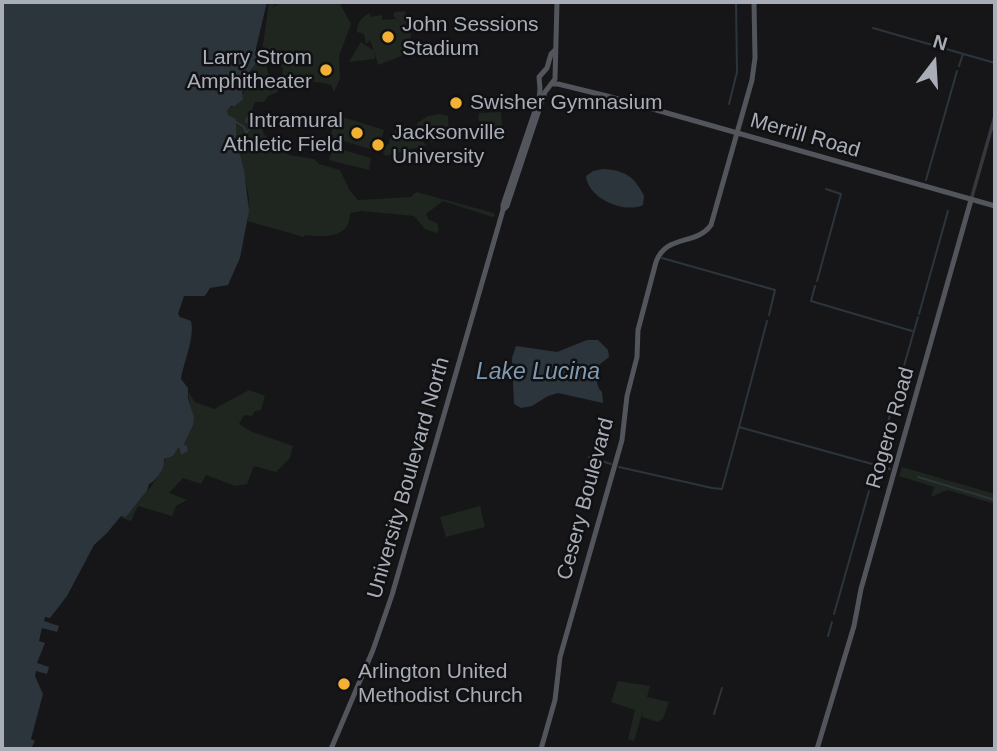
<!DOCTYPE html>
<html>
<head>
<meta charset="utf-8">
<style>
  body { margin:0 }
  #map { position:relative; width:997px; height:751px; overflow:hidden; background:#161618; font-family:Helvetica,sans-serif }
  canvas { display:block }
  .frame { position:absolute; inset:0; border:4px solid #a8adb8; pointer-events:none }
  .north { position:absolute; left:899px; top:28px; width:70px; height:70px; -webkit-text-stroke:5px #111113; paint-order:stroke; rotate:17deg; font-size:19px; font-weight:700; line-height:28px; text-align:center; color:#a8adb8 }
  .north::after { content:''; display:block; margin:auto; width:24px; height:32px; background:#a8adb8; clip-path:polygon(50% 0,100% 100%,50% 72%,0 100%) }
</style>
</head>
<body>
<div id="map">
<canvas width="997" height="751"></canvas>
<div class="frame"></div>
<div class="north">N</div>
</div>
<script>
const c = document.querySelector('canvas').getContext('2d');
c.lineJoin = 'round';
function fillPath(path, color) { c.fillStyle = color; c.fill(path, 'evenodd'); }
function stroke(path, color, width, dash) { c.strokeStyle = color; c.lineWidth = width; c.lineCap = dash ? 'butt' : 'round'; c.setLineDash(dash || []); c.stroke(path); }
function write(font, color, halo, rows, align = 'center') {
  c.font = font + ' Helvetica,sans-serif'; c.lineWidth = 5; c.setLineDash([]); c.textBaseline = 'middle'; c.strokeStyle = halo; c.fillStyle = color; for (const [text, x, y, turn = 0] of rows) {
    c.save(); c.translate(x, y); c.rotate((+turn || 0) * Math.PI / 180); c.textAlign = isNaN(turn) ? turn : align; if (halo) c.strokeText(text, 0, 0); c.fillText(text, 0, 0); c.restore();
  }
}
fillPath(new Path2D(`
  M269,2H274L273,9L274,5L277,6L276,2H339L351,24L339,56L340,79L334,92L331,85C317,81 299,79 285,85L282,76L283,68L262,52Z
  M405,11C413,49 421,50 378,65L374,51L375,59L349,62L361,42L374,51L370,40L366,44L364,34L357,32C357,23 361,18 369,13L371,17L382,15V20L396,19L393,15L395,12Z
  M256,52L265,57L268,73L279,83L278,92L268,96L264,102H255L251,112L263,123V133L275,147L289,155L314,159L319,164L340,170L350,191L358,200L411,197L416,192L494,213L495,216L492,217L443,201L426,214L429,220L437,223L439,230L437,233L425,229L414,216L361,211L350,213C350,239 324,237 305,235L304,237L247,221L249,197L236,141V120L228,115L227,111C231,105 235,107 239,101C244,93 255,62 256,52Z
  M501,112L503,136C486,137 477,130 479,113Z
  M440,114L448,116L449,133L442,134L441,140L433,142L424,140L418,133L417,123L428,116Z
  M336,115L384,130L377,151L330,137Z
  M410,126L419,139L427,145L385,156L382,150L389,143L391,133Z
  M333,147L371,158L369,170L329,160Z
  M249,390L265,396L261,410L255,411L252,416L244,415L239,424L250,431L293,446L290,458L276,472L254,466L247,484L235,486L206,475L201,484L183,478L169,493L187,500L176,506L172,516L138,506L131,521L122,518L121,516L126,517C140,500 162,477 166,457L173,456L178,448L188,451L187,446L184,444L191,411L188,392L195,402L214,409Z
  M902,467L995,494V504L947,490L931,497L934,487L899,476Z
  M480,506L485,527L446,537L440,517Z
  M618,681L650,686L647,697L669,702L663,719L657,722L642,717L643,710L634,741L628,739L635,710L611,702Z`), '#1e261f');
fillPath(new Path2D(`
  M2,2H267L256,48V63L250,71L242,93L243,99L235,106H231L227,111L228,115L236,119V141L244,170L249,211L240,258L228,285L210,288L205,296H184L178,314L180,317L191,321C195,338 184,361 181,379L188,388V398L194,418L193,425L184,444L187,446L188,451L181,455L180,449L178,448L173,456L164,459C166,467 157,480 149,484L147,491L126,517L121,516L107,533L94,545L67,596L50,618L45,617L44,621L59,626L57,632L42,628L39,641L45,643L37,663L49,667L47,674L36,671L35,676L43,694L31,739L35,741L31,749H2Z
  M603,169C625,170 635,177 644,196L643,205C623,214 588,198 586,176L593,171Z
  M587,340H598L608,350L609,357L599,365C598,375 594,385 602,392L603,403L558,393L548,396L532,406L521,408L514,404L512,358L516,346L557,352Z`), '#2c353c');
stroke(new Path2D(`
  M873,28L995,63
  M959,66L963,54
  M729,104L737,72L736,2
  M236,122L244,127L246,133L253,125L246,121L247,118L268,124
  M926,180L957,71
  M662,258L775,290L769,315
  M817,281L841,194L826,189
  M815,286L811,301L912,331
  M919,314L948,211
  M739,427L767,321
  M882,443L918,317
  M589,457L611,464
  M619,467L712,488L722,489L739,427L890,469
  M876,467L881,447
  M918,477L995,500
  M872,485L875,471
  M834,614L869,491
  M828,636L832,622
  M714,714L722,688`), '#2c353c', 2);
stroke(new Path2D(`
  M971,200L995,116`), '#37383d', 3.5);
stroke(new Path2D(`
  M551,84H558L607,96L995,206
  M503,210L507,206L545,92L555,79L557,2
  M331,749L373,650L392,595L503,210V205L539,99L540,89L539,77L547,68L551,54L555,50
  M541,749L555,700L560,657L622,440L627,396L637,357L638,330L656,262C666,234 696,246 711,225L752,80L755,58L754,2
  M817,749L854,626L861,589L971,200`), '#53555c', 5);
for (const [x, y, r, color] of [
  [388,37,7,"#f2b134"],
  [326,70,7,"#f2b134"],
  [456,103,7,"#f2b134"],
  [357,133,7,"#f2b134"],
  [378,145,7,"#f2b134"],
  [344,684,7,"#f2b134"]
]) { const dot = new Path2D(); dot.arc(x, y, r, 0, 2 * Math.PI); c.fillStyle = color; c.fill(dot); stroke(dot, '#111113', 2.5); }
write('21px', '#a8adb8', '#111113', [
  ["John Sessions",402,25],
  ["Stadium",402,49],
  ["Larry Strom",312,58,"right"],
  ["Amphitheater",312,82,"right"],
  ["Swisher Gymnasium",470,103],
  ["Intramural",343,121,"right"],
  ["Athletic Field",343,145,"right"],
  ["Jacksonville",392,133],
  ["University",392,157],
  ["Arlington United",358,672],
  ["Methodist Church",358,696]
], 'left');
write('21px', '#a8adb8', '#111113', [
  ["Merrill Road",805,136,16],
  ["Rogero Road",891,428,-74],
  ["University Boulevard North",409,478,-74],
  ["Cesery Boulevard",586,499,-75]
]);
write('italic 23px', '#7f9bb3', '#111113', [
  ["Lake Lucina",538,373]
]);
</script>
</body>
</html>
